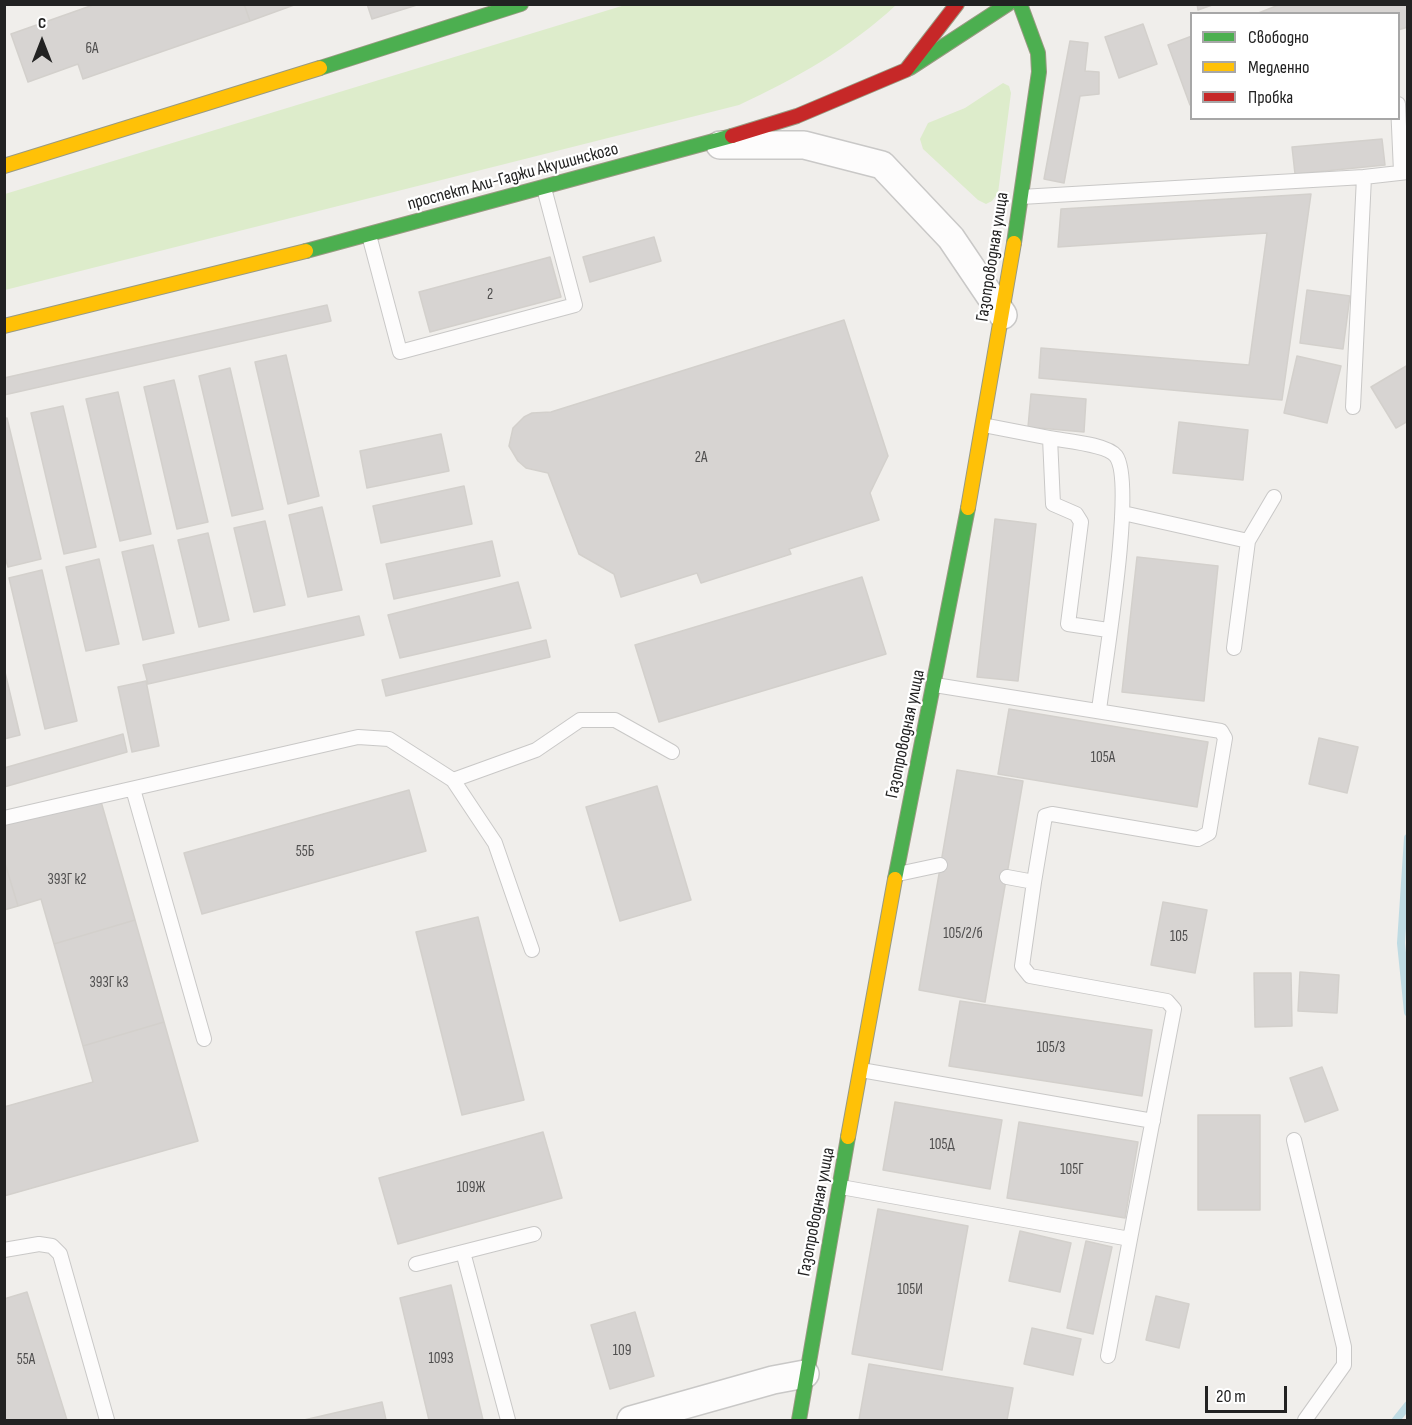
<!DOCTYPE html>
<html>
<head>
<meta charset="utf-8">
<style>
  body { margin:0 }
  #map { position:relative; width:1412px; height:1425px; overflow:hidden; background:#f0eeeb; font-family:"Sofia Sans Condensed",sans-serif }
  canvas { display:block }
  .frame { position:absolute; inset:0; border:6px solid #222; pointer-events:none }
  .legend { position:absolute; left:1190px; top:12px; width:210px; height:108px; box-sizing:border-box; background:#fff; border:2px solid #a7a7a7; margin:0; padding:8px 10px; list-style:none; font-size:18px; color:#222 }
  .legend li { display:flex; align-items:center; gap:12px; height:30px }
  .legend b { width:30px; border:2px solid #a7a7a7 }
  .north { position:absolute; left:12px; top:12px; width:60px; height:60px; -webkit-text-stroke:4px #fff; paint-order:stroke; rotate:0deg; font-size:16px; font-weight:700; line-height:24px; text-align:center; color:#222 }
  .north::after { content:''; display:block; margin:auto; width:21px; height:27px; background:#222; clip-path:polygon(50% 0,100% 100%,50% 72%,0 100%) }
  .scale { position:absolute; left:1205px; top:1386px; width:82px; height:27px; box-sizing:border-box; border:3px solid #222; border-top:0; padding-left:8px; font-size:18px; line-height:21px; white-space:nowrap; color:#222; -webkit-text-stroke:4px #fff; paint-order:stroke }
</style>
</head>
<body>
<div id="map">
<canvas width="1412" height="1425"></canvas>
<div class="frame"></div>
<ul class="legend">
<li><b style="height:8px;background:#4caf50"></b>Свободно</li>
<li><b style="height:8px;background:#ffc107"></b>Медленно</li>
<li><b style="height:8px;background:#c62828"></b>Пробка</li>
</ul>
<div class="north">С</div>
<div class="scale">20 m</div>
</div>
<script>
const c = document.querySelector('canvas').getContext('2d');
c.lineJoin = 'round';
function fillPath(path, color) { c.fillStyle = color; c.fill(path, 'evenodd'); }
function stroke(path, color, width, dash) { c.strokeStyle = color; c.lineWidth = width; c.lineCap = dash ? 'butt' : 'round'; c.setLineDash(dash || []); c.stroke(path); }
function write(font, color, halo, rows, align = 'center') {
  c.font = font + ' "Sofia Sans Condensed",sans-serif'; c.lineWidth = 4.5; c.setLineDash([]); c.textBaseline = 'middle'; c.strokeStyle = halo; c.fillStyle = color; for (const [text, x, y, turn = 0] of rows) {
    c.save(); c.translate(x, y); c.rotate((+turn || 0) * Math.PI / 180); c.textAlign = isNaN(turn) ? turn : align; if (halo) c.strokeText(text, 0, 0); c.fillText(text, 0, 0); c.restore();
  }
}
fillPath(new Path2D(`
  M625,5H896C850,48 795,79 739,105L5,290V194Z
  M1003,83L1009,86L1011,93L998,193L992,201L986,204L978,200L923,149L920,139L928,123L965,108Z`), '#ddeccb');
stroke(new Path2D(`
  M1408,838L1401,943L1408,1012
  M1396,1420L1408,1405`), '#bfdbe3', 8);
const building = new Path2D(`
  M96,4H244L250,21L83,79L78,64L28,82L11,34Z
  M244,4H293L294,5L250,21Z
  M367,4H420L372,19Z
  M1197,4H1215L1198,10Z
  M1281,4H1408V27L1398,30V14H1256Z
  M1143,24L1157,64L1119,78L1105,37Z
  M1192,36V104L1190,105L1168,45Z
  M1070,41L1088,43L1085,71L1099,72V94L1080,96L1064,183L1044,179Z
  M1382,139L1385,165L1295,174L1292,147Z
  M1311,194L1282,400L1039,378L1041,348L1249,365L1267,233L1058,247L1061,209Z
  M654,237L661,261L590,282L583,257Z
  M550,257L561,297L430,332L419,292Z
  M1307,290L1350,296L1343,349L1300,343Z
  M327,305L331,321L4,395V378Z
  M844,320L888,456L870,493L879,520L789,549L791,554L701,583L697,573L621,597L614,574L579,554L548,473L526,468L518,461L509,446L513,428L524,417L532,413L551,412Z
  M286,355L319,496L288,504L255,362Z
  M1297,356L1341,366L1327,423L1284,413Z
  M1408,365V421L1396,428L1371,387Z
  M230,368L263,509L232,516L199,376Z
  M174,380L208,522L177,529L144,387Z
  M118,392L151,534L120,541L86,399Z
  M1031,394L1086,399L1084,432L1028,427Z
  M63,406L96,547L64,554L31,413Z
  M7,418L41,559L8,567L4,554V419Z
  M1179,422L1248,430L1243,480L1173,473Z
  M441,434L449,471L367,488L360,451Z
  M464,486L472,524L381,543L373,506Z
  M322,507L342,590L308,597L289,515Z
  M995,519L1036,524L1018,681L977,677Z
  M265,521L285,605L254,612L234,528Z
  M208,533L229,620L199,627L178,540Z
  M492,541L500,576L394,599L386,564Z
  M153,545L174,633L143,640L122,552Z
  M1137,557L1218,566L1204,701L1122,692Z
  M99,559L119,644L86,651L66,567Z
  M42,570L77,721L45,729L9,578Z
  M862,577L886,654L659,722L635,645Z
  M518,582L531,628L400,658L388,615Z
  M359,616L364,635L148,684L143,665Z
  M546,640L550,657L386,696L382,680Z
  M4,668L20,735L4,739Z
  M146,681L159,746L132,752L118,687Z
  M1009,709L1208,742L1197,807L998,774Z
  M123,734L127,752L4,787V768Z
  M1319,738L1358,747L1347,793L1309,784Z
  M957,770L1023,781L985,1002L919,990Z
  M657,786L691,900L620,921L586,807Z
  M409,790L426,851L202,914L184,853Z
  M100,798L135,920L54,944L41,899L18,906L4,860V825Z
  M4,860L18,906L4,910Z
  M1163,902L1207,910L1195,973L1151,965Z
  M478,917L524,1100L462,1115L416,932Z
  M135,920L164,1022L83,1046L54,944Z
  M1300,972L1339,975L1337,1013L1298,1011Z
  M1254,973H1291L1292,1026L1255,1027Z
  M960,1001L1152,1030L1142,1096L949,1066Z
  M164,1022L198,1141L4,1196V1107L93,1082L83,1046Z
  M1322,1067L1338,1110L1305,1122L1290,1078Z
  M895,1102L1002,1120L990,1189L883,1170Z
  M1198,1115H1260V1210H1198Z
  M1019,1122L1138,1142L1125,1218L1007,1198Z
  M543,1132L562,1198L398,1244L379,1178Z
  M878,1209L968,1226L942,1370L852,1354Z
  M1020,1231L1071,1243L1060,1292L1009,1281Z
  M1086,1241L1112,1247L1093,1334L1067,1328Z
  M451,1285L483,1420H429L400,1298Z
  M27,1292L67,1420H4V1299Z
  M1156,1296L1189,1304L1179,1348L1146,1340Z
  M635,1312L654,1376L610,1389L591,1325Z
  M1032,1328L1081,1339L1073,1375L1024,1364Z
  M869,1364L1013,1388L1007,1420H859Z
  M382,1402L386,1420H304Z`);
fillPath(building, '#d7d4d2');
stroke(building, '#d3d0cc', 1.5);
const lane = new Path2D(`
  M1398,104L1401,172
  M1364,177L1408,172
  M1021,197L1364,177L1353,407
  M369,235L400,352L575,305L544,188
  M983,425L1050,438L1053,504L1076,514L1081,522L1068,624L1108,630
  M1050,438C1065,441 1107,444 1116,456C1136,483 1104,668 1099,710
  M1123,513L1248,541L1234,648
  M1248,541L1274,497
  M935,685L1221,731L1225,738L1209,833L1198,839L1052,814L1045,816L1034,882
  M453,780L536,750L580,720H615L672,752
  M133,789L204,1039
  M4,818L358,737L389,739L453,780L495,843L532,950
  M898,874L940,865
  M1007,877L1034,882L1022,966L1030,976L1167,1001L1174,1009L1130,1239
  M861,1070L1153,1121
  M1294,1140L1344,1347V1365L1305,1420
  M841,1187L1130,1239L1108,1356
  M4,1250L39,1244L52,1246L60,1254L107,1420
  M463,1252L508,1420
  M416,1264L534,1234`);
const street = new Path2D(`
  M720,145H804L882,165L951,238L1003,315
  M631,1420L773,1380L805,1374`);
const fast = new Path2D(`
  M320,68L521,4
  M910,68L1008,4
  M1014,243L1039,72L1038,53L1020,4
  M306,251L732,136
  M895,879L968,508
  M799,1420L848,1137`);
const slow = new Path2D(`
  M4,166L320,68
  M4,326L306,251
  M968,508L1014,243
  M848,1137L895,879`);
const jam = new Path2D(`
  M732,136L797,116L906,70L957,4`);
stroke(lane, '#c9c8c7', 16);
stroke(street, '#c9c8c7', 30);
stroke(fast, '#999a82', 16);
stroke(slow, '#999a82', 16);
stroke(jam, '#999a82', 16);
stroke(lane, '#fdfcfc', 14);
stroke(street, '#fdfcfc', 27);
stroke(fast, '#4caf50', 14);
stroke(slow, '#ffc107', 14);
stroke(jam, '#c62828', 14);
write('15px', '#4f4e4e', null, [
  ["6А",92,49],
  ["2",490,295],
  ["2А",701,458],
  ["105А",1103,758],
  ["55Б",305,852],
  ["393Г к2",67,880],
  ["105/2/б",963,934],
  ["105",1179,937],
  ["393Г к3",109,983],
  ["105/3",1051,1048],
  ["105Д",942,1145],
  ["105Г",1072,1170],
  ["109Ж",471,1188],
  ["105И",910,1290],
  ["109",622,1351],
  ["109З",441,1359],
  ["55А",26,1360]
]);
write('18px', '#222', '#fff', [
  ["проспект Али-Гаджи Акушинского",513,177,-15],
  ["Газопроводная улица",993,257,-81],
  ["Газопроводная улица",906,734,-78],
  ["Газопроводная улица",817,1212,-79]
]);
</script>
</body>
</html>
